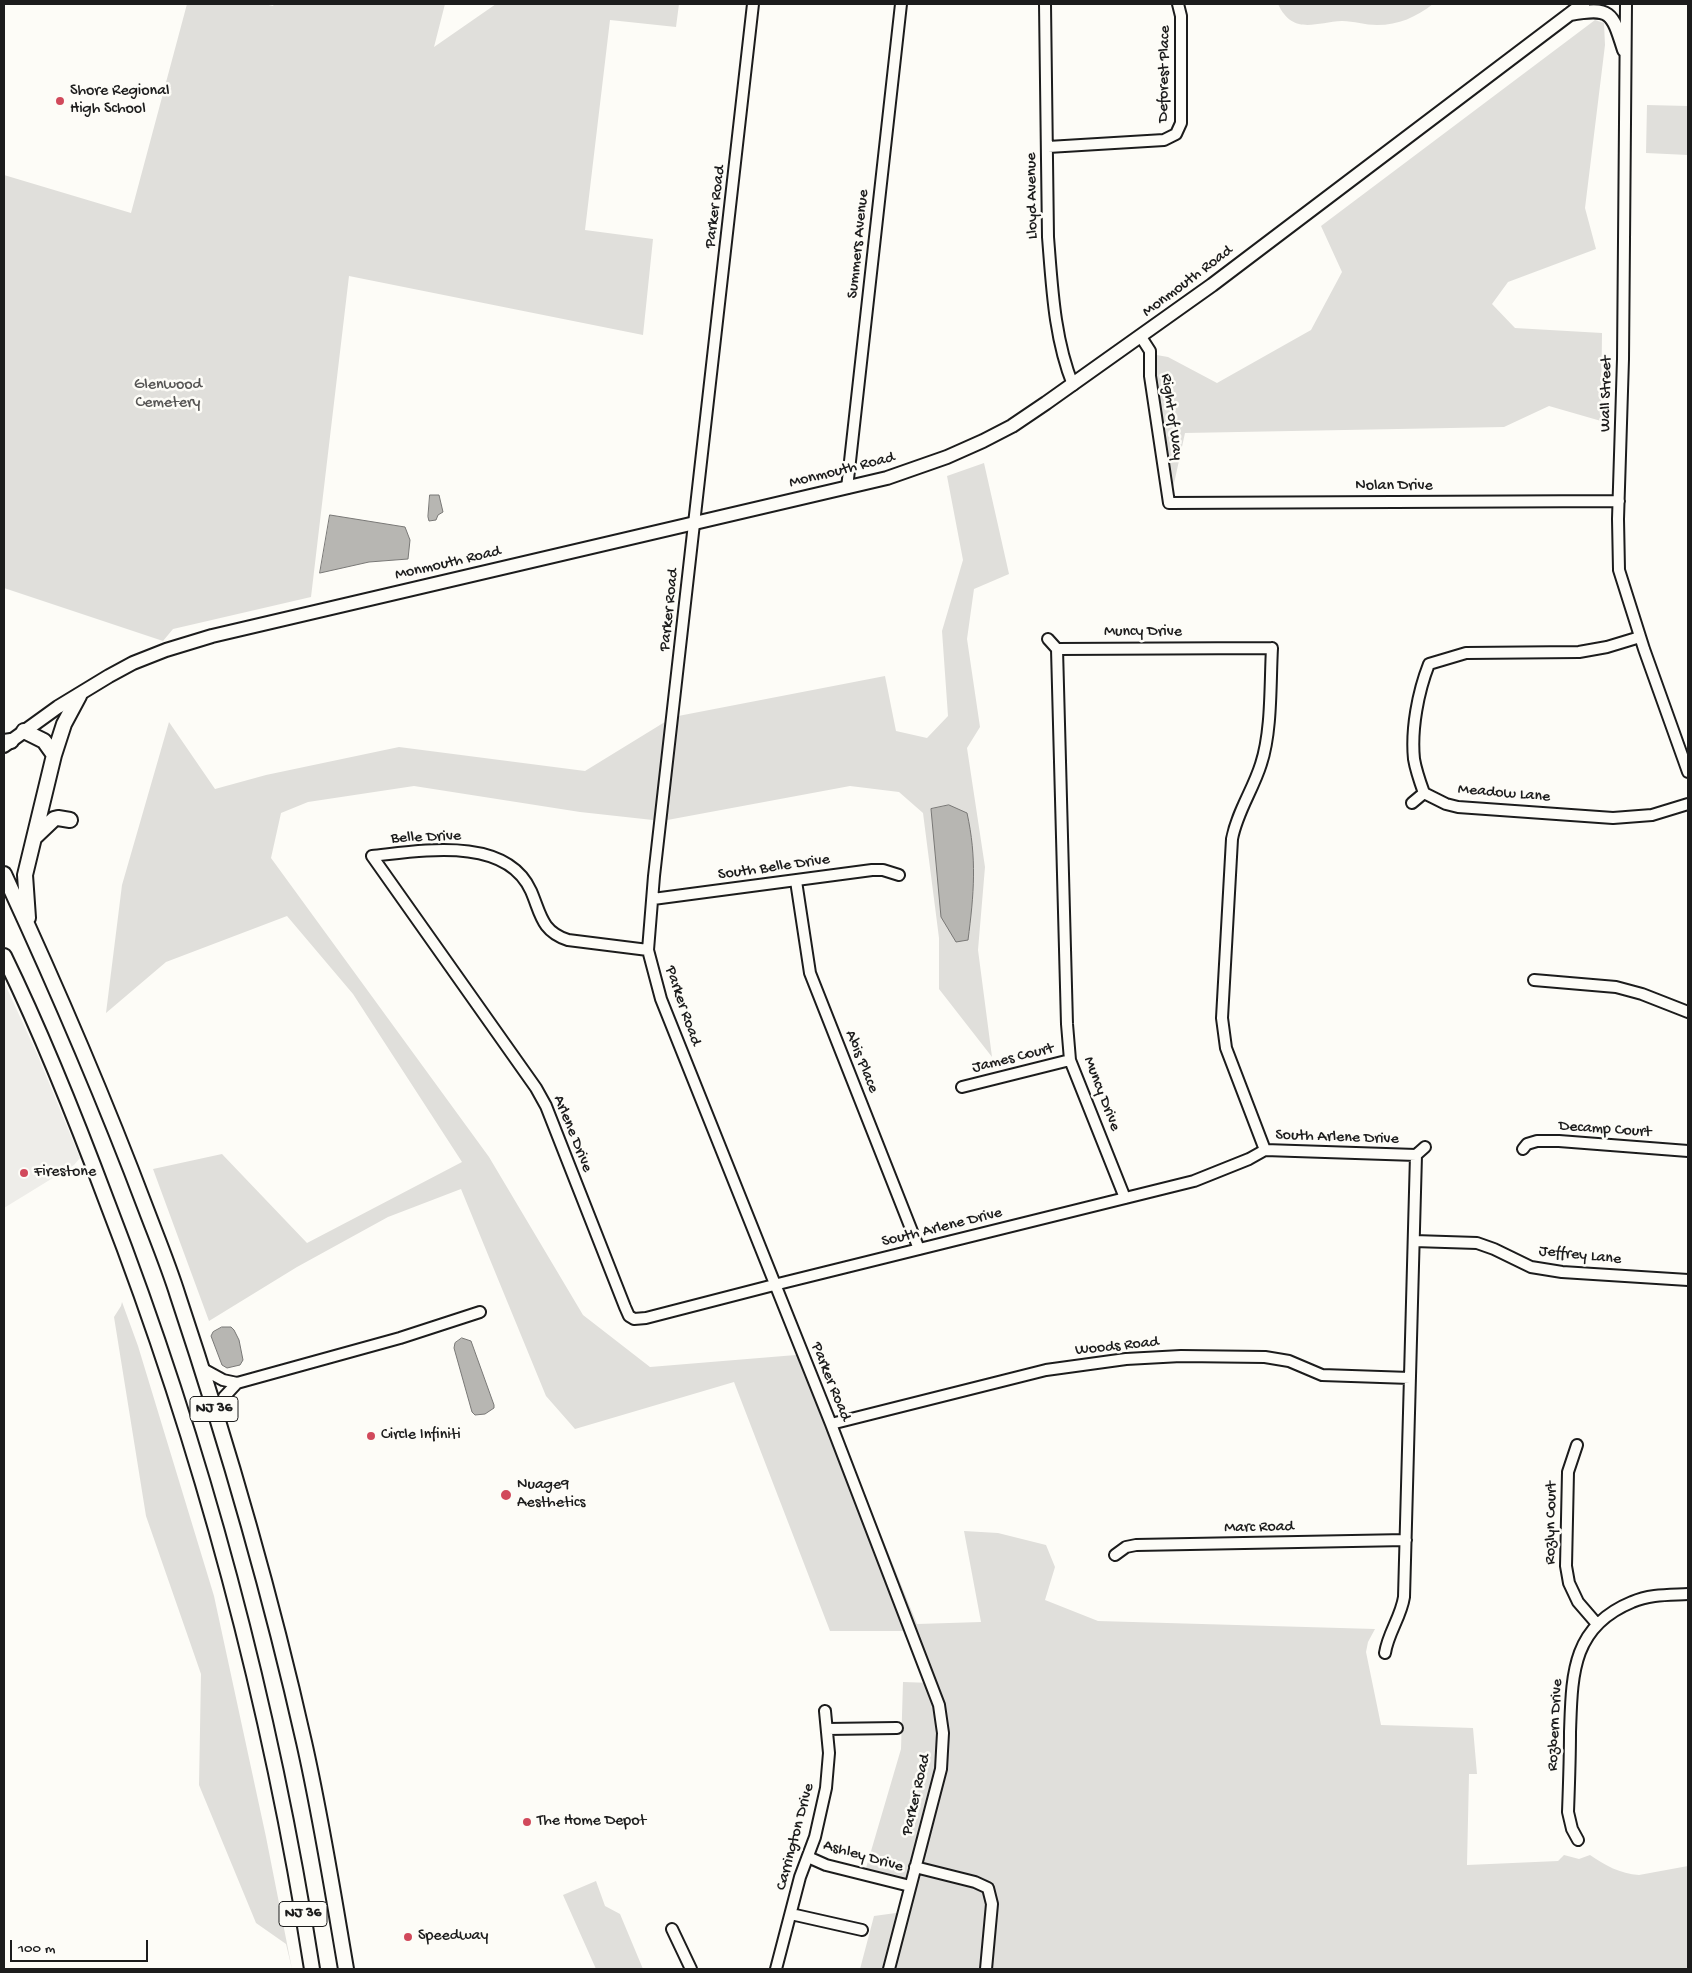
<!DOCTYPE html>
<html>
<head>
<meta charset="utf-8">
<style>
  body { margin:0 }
  #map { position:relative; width:1692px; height:1973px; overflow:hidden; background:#fdfcf7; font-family:"Gochi Hand",sans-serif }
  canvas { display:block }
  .frame { position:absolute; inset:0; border:5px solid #1c1c1c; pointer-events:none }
  .scale { position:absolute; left:10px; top:1940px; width:138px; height:22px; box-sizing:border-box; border:2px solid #1c1c1c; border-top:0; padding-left:6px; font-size:15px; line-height:18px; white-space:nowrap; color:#1c1c1c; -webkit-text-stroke:4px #fdfcf7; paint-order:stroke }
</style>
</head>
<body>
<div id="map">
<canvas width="1692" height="1973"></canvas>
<div class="frame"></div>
<div class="scale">100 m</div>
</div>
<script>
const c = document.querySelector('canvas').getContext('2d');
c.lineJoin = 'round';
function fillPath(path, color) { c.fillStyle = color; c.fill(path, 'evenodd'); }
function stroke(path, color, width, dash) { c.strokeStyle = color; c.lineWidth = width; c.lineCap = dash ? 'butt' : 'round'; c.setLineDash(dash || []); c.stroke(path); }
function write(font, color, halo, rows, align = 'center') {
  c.font = font + ' "Gochi Hand",sans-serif'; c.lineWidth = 5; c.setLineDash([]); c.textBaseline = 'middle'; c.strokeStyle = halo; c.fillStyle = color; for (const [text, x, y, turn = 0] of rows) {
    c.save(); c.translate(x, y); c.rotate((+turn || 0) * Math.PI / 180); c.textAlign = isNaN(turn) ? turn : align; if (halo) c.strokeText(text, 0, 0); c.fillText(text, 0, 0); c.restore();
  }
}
fillPath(new Path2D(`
  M4,982L38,1056L80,1158L74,1165L4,1208Z`), '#eeede9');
fillPath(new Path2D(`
  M187,4H264L273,6L274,4H445L434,47L496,4H679L676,27L610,20L585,230L653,239L643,335L349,276L311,597L173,629L163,641L4,588V175L131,213Z
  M1278,4H1433C1416,17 1399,25 1377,25C1365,25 1354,21 1342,21C1316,22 1293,36 1278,4Z
  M1595,20L1604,23L1605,45L1585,208L1596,249L1508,282L1492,304L1515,328L1602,333L1601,421L1549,406L1504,427L1185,433L1170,502L1151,354L1168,357L1217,383L1311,330L1342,272L1321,226Z
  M1647,105L1688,106V155L1646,153Z
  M984,463L1009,574L974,589L967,639L980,727L967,748L985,867L978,950L992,1057L939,989V938L923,813L899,792L850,786L662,821L580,812L414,786L308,802L281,813L271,858L489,1157L583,1315L650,1367L808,1354L917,1624L981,1622L964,1531L998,1533L1046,1545L1055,1567L1045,1600L1098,1621L1375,1629L1368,1642L1366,1652L1381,1725L1473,1728L1477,1774H1469L1467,1865L1558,1861L1564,1855L1579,1859L1590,1855C1605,1865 1620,1874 1639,1875L1688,1866V1969H860L874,1916L903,1912L910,1888L864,1875L901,1749L903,1682L932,1683L912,1631H830L734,1382L575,1429L546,1396L461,1189L388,1217L297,1267L209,1321L153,1169L222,1154L307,1243L462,1162L353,994L287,916L166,962L106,1013L122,885L169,722L215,789L266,775L399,747L585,771L673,717L885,676L896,731L927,738L948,716L942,631L963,560L947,476Z
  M122,1302L138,1346L214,1596L266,1837L292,1969L286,1944L256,1923L199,1785L201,1674L146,1516L114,1317L121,1306Z
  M596,1881L605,1906L620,1914L643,1969H596L563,1895Z`), '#e0dfdb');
const water = new Path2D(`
  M430,495H439L443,512L438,515L436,520L429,521L428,517Z
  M330,515L405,527L410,540L408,559L369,562L320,573Z
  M949,805L967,813C977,858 974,894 968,940L956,942L941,917L931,809Z
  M222,1327H231L234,1330L239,1340L243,1360L240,1365L227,1368L222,1365L211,1336L213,1332Z
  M462,1338L471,1341L494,1405V1408L485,1414L475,1415L472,1412L454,1348L455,1343Z`);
fillPath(water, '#b7b6b2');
stroke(water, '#797876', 1);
const minor = new Path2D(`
  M753,4L654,876L648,950L661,999L831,1424L939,1705L943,1733L941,1769L889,1969
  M1045,4L1048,237C1052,286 1054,338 1073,385
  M1626,4L1623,359L1618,519L1619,570L1644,649L1688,772
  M1048,147L1164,140L1176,134L1181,123V16L1178,4
  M1141,337L1150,351V376L1169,503L1619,501
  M847,488L901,4
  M1640,637L1607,647L1579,652L1466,653L1429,664C1418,692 1411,729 1414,759C1416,771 1420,782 1424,793L1446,804L1458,807L1613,818L1652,815L1688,804
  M1048,639L1057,649
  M1057,649L1067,1024L1070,1060L1125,1198
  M1057,649L1272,648
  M1412,803L1424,793
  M796,881L810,973L919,1249
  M653,899L872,870H883L899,875
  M648,950L568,940C541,931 541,914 531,891C506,835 420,851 372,856L536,1088L546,1106L625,1307L629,1316L634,1319L646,1318L774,1285L1194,1181L1249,1159L1265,1150L1416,1155
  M1534,980L1616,987L1642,994L1688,1012
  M962,1087L1070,1060
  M1523,1149L1527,1144L1537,1141H1559L1688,1151
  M1265,1150L1226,1048L1222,1018L1232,839C1237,812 1253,790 1261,764C1272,731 1270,683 1272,648
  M1416,1155L1425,1147
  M1414,1241L1477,1243L1494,1249L1531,1267L1562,1272L1688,1280
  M201,1368L223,1380L237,1383L400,1338L480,1312
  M217,1415L224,1397L237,1383
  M831,1424L1046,1370L1126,1359L1181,1356L1265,1357L1289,1361L1322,1375L1410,1378
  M1577,1445L1568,1472L1566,1566L1569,1583L1578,1602L1597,1624
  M1115,1555L1126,1547L1136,1545L1406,1540
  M1385,1653C1388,1633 1401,1617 1404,1597L1416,1155
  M827,1729L897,1728
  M1578,1840L1572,1829L1568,1812C1569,1785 1570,1759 1570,1732C1572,1676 1571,1627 1632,1602C1650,1594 1669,1595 1688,1594
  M808,1857L826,1865L910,1886
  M915,1867L975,1882L988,1888L992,1904L986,1969
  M791,1914L862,1930
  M672,1929L691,1969
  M776,1969L800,1877L815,1837L826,1788L829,1753L825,1711`);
const major = new Path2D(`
  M1570,14C1611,7 1612,12 1624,50
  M4,746L58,707L109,676L133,663L166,650L212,636L887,478L947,457L983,441L1012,426L1046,403L1212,285L1583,4`);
const highway = new Path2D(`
  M24,731L44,741L54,755L25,875L28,918
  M4,742L11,741
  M54,755L64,724L79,696
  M34,838L54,819L58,818L70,820
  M4,874C55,984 103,1095 146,1209C157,1238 169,1267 178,1296C227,1443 270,1591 304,1742C321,1817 333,1893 346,1969
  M4,956C43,1036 76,1119 107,1202C203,1450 271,1707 312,1969`);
stroke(minor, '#1c1c1c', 14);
stroke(major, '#1c1c1c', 16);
stroke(highway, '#1c1c1c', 18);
stroke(minor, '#fdfcf7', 10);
stroke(major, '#fdfcf7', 12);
stroke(highway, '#fdfcf7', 14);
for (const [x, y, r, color] of [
  [60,101,5,"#d1495b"],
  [24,1173,5,"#d1495b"],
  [371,1436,5,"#d1495b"],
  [506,1495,6,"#d1495b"],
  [527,1822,5,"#d1495b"],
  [408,1937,5,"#d1495b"]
]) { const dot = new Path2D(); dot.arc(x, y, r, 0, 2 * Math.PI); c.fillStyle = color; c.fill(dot); stroke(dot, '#fdfcf7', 2); }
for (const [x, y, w] of [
  [214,1409,48],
  [303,1914,48]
]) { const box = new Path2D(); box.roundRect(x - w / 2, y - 12.5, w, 25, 4); c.fillStyle = '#fdfcf7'; c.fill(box); stroke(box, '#1c1c1c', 1); }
write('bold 15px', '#1c1c1c', null, [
  ["NJ 36",214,1409],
  ["NJ 36",303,1914]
]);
write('16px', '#1c1c1c', '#fdfcf7', [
  ["Deforest Place",1165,74,-89],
  ["Lloyd Avenue",1033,196,-91],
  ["Parker Road",716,207,-83],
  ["Summers Avenue",859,244,-84],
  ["Monmouth Road",1188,282,-37],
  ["Wall Street",1607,394,-89],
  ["Right of Way",1171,417,82],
  ["Monmouth Road",842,471,-14],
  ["Nolan Drive",1394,487],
  ["Monmouth Road",448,564,-13],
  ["Parker Road",670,610,-84],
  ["Muncy Drive",1143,633],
  ["Meadow Lane",1504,794,5],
  ["Belle Drive",426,838,-2],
  ["South Belle Drive",774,868,-8],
  ["Parker Road",682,1006,71],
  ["James Court",1013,1059,-14],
  ["Abis Place",861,1062,68],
  ["Muncy Drive",1101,1094,69],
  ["Decamp Court",1605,1130,4],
  ["Arlene Drive",572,1134,68],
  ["South Arlene Drive",1337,1138,2],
  ["South Arlene Drive",942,1228,-14],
  ["Jeffrey Lane",1580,1256,6],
  ["Woods Road",1117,1347,-6],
  ["Parker Road",830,1382,68],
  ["Rozlyn Court",1552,1523,-89],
  ["Marc Road",1259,1528,-1],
  ["Rozbern Drive",1556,1725,-87],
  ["Parker Road",917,1795,-77],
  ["Carrington Drive",796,1837,-75],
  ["Ashley Drive",863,1857,16]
]);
write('16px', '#1c1c1c', '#fdfcf7', [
  ["Shore Regional",70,92],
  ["High School",70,110],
  ["Firestone",34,1173],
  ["Circle Infiniti",381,1436],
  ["Nuage9",517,1486],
  ["Aesthetics",517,1504],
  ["The Home Depot",537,1822],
  ["Speedway",418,1937]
], 'left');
write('16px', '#575655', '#fdfcf7', [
  ["Glenwood",168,386],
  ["Cemetery",168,404]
]);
</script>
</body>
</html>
